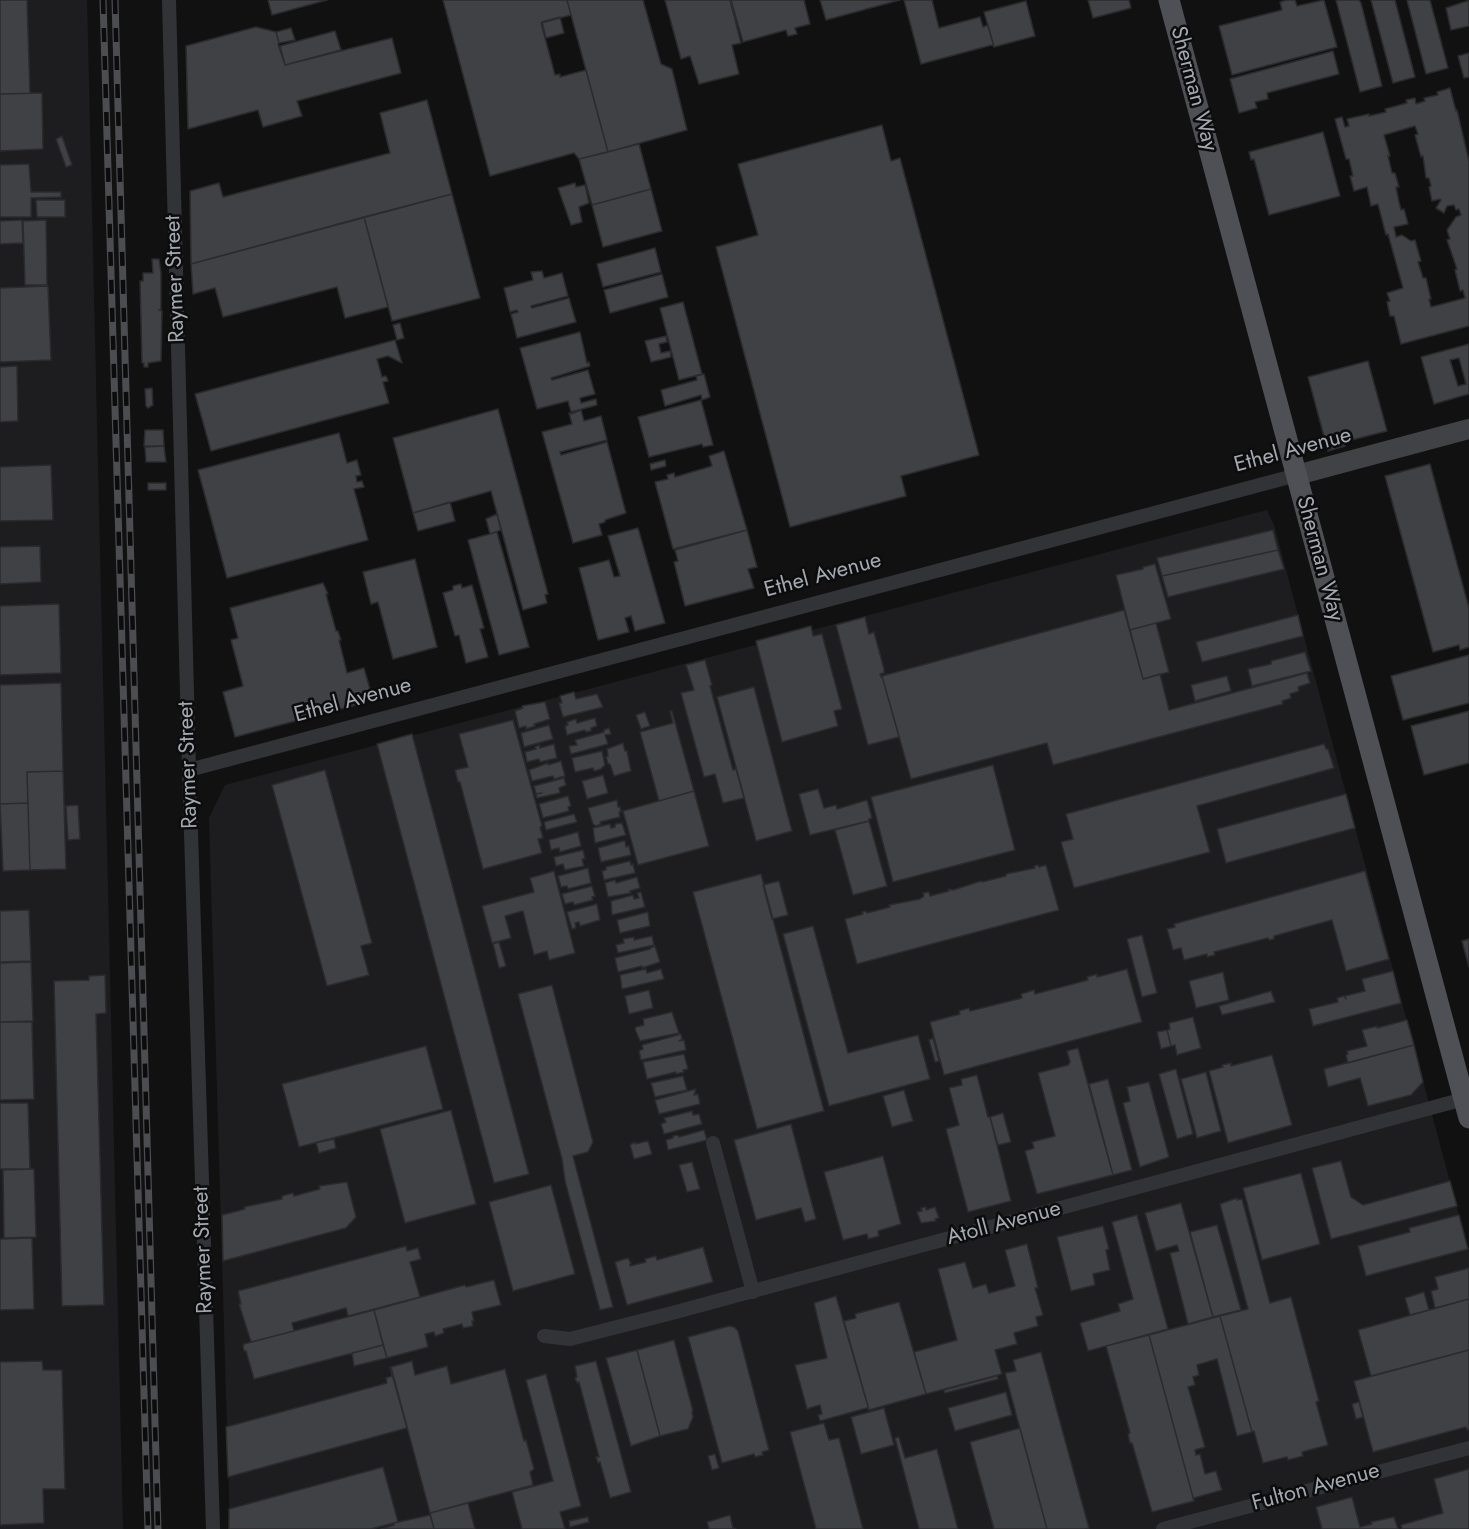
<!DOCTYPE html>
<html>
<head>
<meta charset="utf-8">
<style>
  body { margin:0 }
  canvas { display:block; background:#111112 }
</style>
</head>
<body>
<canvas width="1469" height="1529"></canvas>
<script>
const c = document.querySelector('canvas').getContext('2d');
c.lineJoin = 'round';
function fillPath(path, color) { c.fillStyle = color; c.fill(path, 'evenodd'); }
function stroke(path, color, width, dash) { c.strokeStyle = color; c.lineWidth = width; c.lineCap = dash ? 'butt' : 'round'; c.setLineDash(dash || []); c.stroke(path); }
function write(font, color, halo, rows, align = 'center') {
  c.font = font + ' Jost,sans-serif'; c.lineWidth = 5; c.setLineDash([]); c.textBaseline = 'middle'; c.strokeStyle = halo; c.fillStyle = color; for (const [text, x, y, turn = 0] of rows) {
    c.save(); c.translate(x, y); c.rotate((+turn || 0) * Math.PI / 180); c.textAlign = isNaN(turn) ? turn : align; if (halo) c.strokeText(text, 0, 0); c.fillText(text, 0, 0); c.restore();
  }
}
fillPath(new Path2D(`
  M0,0H87L123,1529H0Z
  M1267,510L1274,525L1469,1253V1529H230L209,818L225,785Z`), '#1d1d1f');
const building = new Path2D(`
  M0,0H27L30,93H42L0,94Z
  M268,0H327L272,15Z
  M443,0H567L571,15L541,23L555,75L560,74V77L586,70L608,152L579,159L574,153L490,176Z
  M567,0H643L661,64L672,69L687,130L608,152Z
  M665,0H730L741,43L732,45L739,74L699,84L690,56L681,59Z
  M731,0H804L810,24L795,28L797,34L788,36L786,30L743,42Z
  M820,0H900L826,20Z
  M904,0H932L939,28L980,17L983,27L988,25L994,47L992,45L921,64Z
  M1088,0H1129L1131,8L1093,18Z
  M1287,0H1295L1297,6L1324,0L1337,47L1232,75L1219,26L1282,10L1280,2Z
  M1336,0H1359L1361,3L1382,86L1360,92Z
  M1371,0H1395L1415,77L1393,83Z
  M1407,0H1430L1448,68L1426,74Z
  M1026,1L1035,36L994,47L984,12Z
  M1467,1H1469V26L1451,30L1446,8Z
  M560,17L564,33L546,38L542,22Z
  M256,27L276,32L279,43L278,44L285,65L392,38L401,73L297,101L302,116L263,127L258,110L188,129L186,46Z
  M291,28L295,40L279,43L276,32Z
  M335,31L341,50L285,65L280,46Z
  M1333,51L1339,74L1267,93L1268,99L1255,102L1257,108L1239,113L1230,79Z
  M1469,53V77L1464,78L1458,56Z
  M1450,88L1456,111L1457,110L1469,161V326L1401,344L1394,316H1390L1387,302L1390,301L1387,293L1403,288L1388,234L1386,235L1378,204L1371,206L1367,187L1354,191L1350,176H1353L1349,159H1346L1335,119L1342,117L1345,127L1349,126L1347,119L1369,114V116L1386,112L1385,109L1407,103L1406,100L1415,98L1416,104L1425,101L1424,98L1438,95L1437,92ZM1415,126L1418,134L1415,135L1421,157L1423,156L1426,178H1429L1431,186L1429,187L1432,201L1440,199L1441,200L1436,208L1444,213L1447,206L1454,205L1456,210L1459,209L1461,215L1456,217L1447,230L1450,239L1447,240L1457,269L1455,270L1460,291L1463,290L1465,298L1431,307L1429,299H1431L1426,278H1423L1418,262L1421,261L1415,240L1411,241L1402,235L1396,237L1394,227L1408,224L1404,209L1401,210L1399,202L1396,187H1399L1395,173H1392L1388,156H1390L1384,135Z
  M42,93L43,149L0,151V94Z
  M427,100L452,194L191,264L190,191L219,183L223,197L390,153L380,113Z
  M882,125L891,161L900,158L979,455L901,476L906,496L790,527L716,247L758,235L738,164Z
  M1323,132L1340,196L1269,215L1254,159L1251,160L1249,152Z
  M62,136L72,165L66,167L56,139Z
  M639,144L651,189L592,205L579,159Z
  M29,164L31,192H61V197L31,198V217H0V165Z
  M575,183L576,187L585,185L589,203L579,207L582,222L571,225L558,188Z
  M651,189L662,231L603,247L592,205Z
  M452,194L480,298L392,321L364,217Z
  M36,200H65V217H37Z
  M364,217L388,307L345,318L337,287L223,317L215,288L193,294L191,264Z
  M22,220L23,243L0,244V221Z
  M46,220L47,285H25L23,221Z
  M655,248L661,272L603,287L597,264Z
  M152,259H159L161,273V309L159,310L162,311L161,361L148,363V367H144V363H142L140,281H143V273H153Z
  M542,271L544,278L562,273L568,296L531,306L532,308L569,298L576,322L517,338L511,314L518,312L517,310L510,312L504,288L533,280L531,272Z
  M662,274L668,297L610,313L604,290Z
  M48,286L51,360L0,362V288Z
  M683,302L702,374L679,380L660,308Z
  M400,323L404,338L397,340L393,325Z
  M580,332L587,363L589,362L590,366L551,378L552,380L588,370L595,394L580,398L581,403L596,399L597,405L571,412L568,401L537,409L520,348Z
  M666,336L667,342L659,344L661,353L670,351L671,357L651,362L645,341Z
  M395,340L402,363L388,356L377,359L382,377L386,376L388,381L383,382L389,403L211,451L195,394Z
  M1469,344V394L1434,404L1421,357ZM1459,358L1466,384L1458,386L1450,360Z
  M1368,361L1387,431L1344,442L1345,446L1328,451L1308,377Z
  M17,366L18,421L0,422V367Z
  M704,374L710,397L702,400L701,395L665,406L661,390L697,380L696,376Z
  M152,388L153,405L148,408L146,406L145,389Z
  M701,400L713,445L703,447L702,444L649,457L638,417Z
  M498,409L548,594L545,595L547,603L523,610L491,491L413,513L393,438Z
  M581,410L584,421L601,416L607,440L560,452L561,455L607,442L626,513L605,520V522L599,524L602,535L573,543L542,432L572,424L569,413L571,414Z
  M145,430H163L164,446H144Z
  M339,433L347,463L357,460L361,475L356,476L357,482L362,481L364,487L354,489L368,540L227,578L198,470Z
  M164,446L166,462H146L145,447Z
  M724,451L747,530L673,549L655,482L668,479L667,475L674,473L675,477L712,466L709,456Z
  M665,460L666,466L651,470L650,464Z
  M1430,464L1469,608V647L1460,650L1459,645L1433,652L1385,476Z
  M51,465L53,520L0,521V467Z
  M148,483H166V490H148Z
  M450,502L455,521L418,531L413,513Z
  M497,514L501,530L490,534L486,519Z
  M638,528L665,623L635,631L631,616L625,618L629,632L598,640L579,568L609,560L614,577L620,576L608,536Z
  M747,530L757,567L748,569L754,588L685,606L674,562L678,561L675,550Z
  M1273,530L1278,550L1162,576L1157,558Z
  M497,532L529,647L499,655L468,540Z
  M40,546L41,582L0,584V547Z
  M1278,550L1284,569L1168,597L1162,576Z
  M415,559L437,647L393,659L378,602L371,604L363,572Z
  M1155,564L1171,619L1130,630L1116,575L1143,569V567Z
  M323,583L328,594H326L336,631H338L341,640H339L347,673L364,668L373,700L368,701L366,692L354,698L356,705L235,737L223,692L243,686L231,640L238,638L230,608Z
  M461,584L462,588L472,585L484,628L480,629L488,657L466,663L459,635L455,636L443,593L453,590V586Z
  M59,604L61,673L0,675V606Z
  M1124,610L1143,679L1160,674L1169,710L1307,673L1310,683L1298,687L1299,691L1290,694L1291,698L1282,701L1283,704L1053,765L1047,743L911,779L882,676Z
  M1298,615L1303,636L1202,662L1196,642Z
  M865,617L869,634L874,632L884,669V673L880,674L881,677L882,676L899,737L868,745L836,625Z
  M1156,623L1169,672L1143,679L1130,630Z
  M811,626L813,636L822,634L842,709L834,711L838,726L782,742L756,641Z
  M1305,652L1311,671L1252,686L1248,669L1271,664V661Z
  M1469,655V703L1403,720L1391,676Z
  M705,660L712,685L710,686L733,770L736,769L744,798L723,803L715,774L704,777L681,693L694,690L686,665Z
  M1227,676L1231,691L1195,701L1191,685Z
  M61,683L63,771L27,772L28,803L0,804V685Z
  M754,687L792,831L756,841L717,697Z
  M574,692L576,699L597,694L603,707L563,717L559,703H562L560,696Z
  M545,702L550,719L534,724L535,726L526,729V726L519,728L515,711L523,708L522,706Z
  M670,711H672L694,791L659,801L640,732L673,723Z
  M1469,711V763L1424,775L1411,726Z
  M645,712L650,726L641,729L636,715Z
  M595,718L597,726L591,728V731L586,732L585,730L567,735L565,726L568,725L567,722L576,719L577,723Z
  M513,720L542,826L540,827L543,838L538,839L542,853L483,869L460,782H458L455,770L468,767L459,734Z
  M549,725L553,739L524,747L521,733Z
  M609,728L611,734L605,735L608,744L571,754L569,746L577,745L575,740L604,732V730Z
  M412,734L529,1174L494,1183L377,744Z
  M623,743L625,751H627L631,771L614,776L610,764H608L606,757L608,756L607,749Z
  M554,744L557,758L540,762L539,759L527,762L525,752L536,749L535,747L539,745L540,748Z
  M1324,744L1326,749H1328L1334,768L1197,806L1210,852L1074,888L1061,842L1073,839L1066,814Z
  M602,751L605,765L601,769L594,771L593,768L575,772L572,758Z
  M561,761L565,776L554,779L553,776L532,781L529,770L548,763V765Z
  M993,765L1015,850L893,882L871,797Z
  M325,770L372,943L361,946L369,975L327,986L272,785Z
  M63,771L66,869L30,870L27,772Z
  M603,775L608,793L587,799L582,781Z
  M564,778L566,785L559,788L560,793L537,798L536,794L542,793L536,794L534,786Z
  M818,789L824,808L836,805L837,809L867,800L872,818L869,819V821L810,835L799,794Z
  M694,791L709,846L638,865L623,811Z
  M1346,794L1355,828L1226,863L1217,829Z
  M568,796L571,806L568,807L569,811L543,818L539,804Z
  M617,800L618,807H620L621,812H619L620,817L600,822L601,824L596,826L593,824L588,808Z
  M28,803L30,870L3,871L0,804Z
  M78,805L80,839L68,840L66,806Z
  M574,814L577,822L546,830L544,822Z
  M869,821L887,886L853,895L835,830Z
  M622,823L626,835L595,843L593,828L610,824L611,828L615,827V824Z
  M578,832L581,846L560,852L559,848L551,850L549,840Z
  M623,841H625L626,847L629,846L631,855L601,862L598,848Z
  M583,850L585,859H582L584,866L565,870L563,864L556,866L554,857Z
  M630,861L631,865L633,864L635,873L604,880L602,871L606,870V867Z
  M1038,865L1039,867L1046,865L1059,910L857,964L845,919L863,914L862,912L866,911L867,913L890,907L889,905L920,899L924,896L923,893L929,892L930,896L949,891L948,889L953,890L981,881L982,882L1006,876V874L1035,868L1034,866Z
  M588,868L591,883L568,889L567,886L561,887L558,876Z
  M554,871L575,953L549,960L547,951L534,955L523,911L505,916L511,938L492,943L482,906L534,892L530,878Z
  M1365,871L1389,959L1346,971L1332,920L1274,936V939L1269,940L1268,938L1214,952L1215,955L1207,957V954L1184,960L1181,948L1173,950L1167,929L1175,927L1174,924Z
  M761,874L824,1111L757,1129L693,892Z
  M637,877L640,888L630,891L631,893L608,897L605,883L615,880L616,883Z
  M779,881L788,915L772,919L763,885Z
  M592,886L595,896L592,897L593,900L574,905L573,902L565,904L562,894Z
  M641,892L645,907L612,915L611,901L633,895L634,899L639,898L637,893Z
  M597,904L600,920L580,926L579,922L575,923L576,928L572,929L567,912Z
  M29,910L31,961L0,962V911Z
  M648,912L650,926L620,933L617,920Z
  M813,926L848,1053L918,1035L930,1079L829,1106L783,934Z
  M1142,935L1157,993L1142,997L1127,939Z
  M652,936L654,945L618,953L616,945L624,943L623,939L634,937V940Z
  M1469,939V967L1462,941Z
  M499,942L506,966L499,968L493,944Z
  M655,946L660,962L642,968V966L618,972L615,958L650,949V948Z
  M31,962L33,1021L0,1022V963Z
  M646,969L647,973L661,969L664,979L622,989L620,975Z
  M1127,969L1142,1022L944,1075L930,1022L960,1014L959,1011L969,1008L970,1011L1022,998L1021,994L1034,990L1035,994L1088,980L1087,977L1097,974V977Z
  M1393,971L1401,1003L1313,1026L1309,1009L1338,1002L1337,998L1344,996L1346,999L1345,996L1365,991L1362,979Z
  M1223,972L1229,1000L1196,1008L1189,981Z
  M105,975L106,1013L96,1014L104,1305L62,1306L54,981L89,980V976Z
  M552,985L593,1142L588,1152L573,1156L613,1307L600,1310L565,1181L562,1159L518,994Z
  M649,990L653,1008L629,1014L625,996Z
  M1271,991L1275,1002L1222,1015L1219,1006Z
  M672,1012L679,1033L640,1041L635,1029L636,1027L644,1025L643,1019Z
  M1193,1017L1201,1048L1177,1055L1175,1045L1171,1046L1167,1030L1170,1029L1169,1023Z
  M1407,1020L1414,1045L1348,1063L1346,1055L1348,1054L1347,1051L1367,1046L1362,1030L1377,1026V1028Z
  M0,1022H32L34,1099L0,1100Z
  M1167,1030L1171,1046L1161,1049L1157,1032Z
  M681,1034L682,1039L679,1041L684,1040L686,1050L641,1060L639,1051L643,1049L642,1045Z
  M933,1038L939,1061L935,1062L929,1040Z
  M1414,1045L1423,1082L1411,1095L1368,1106L1360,1078L1328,1087L1324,1069Z
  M426,1046L443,1109L299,1147L282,1084Z
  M1078,1048L1113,1175L1037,1194L1025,1151L1034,1148L1032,1142L1055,1136L1038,1073L1068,1065L1070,1062L1067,1051Z
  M684,1054L688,1069L683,1070L684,1072L676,1074V1072L647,1079L643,1062Z
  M1272,1055L1292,1125L1228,1143L1209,1071L1223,1067L1222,1065L1231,1063V1066Z
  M1176,1069L1193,1134L1177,1139L1159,1074Z
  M1206,1072L1221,1131L1197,1138L1181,1079Z
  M977,1075L988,1117H990L1011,1201L968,1212L946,1129L959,1125L949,1088L962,1085L961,1079Z
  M683,1076L687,1090L655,1097L651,1083Z
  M1108,1079L1132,1170L1113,1175L1089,1084Z
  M1149,1082L1169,1157L1140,1167L1123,1103L1130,1101L1127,1087Z
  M696,1089L694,1095L698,1094L700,1104L659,1114L655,1100Z
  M904,1090L913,1121L892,1127L883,1096Z
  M0,1103H28L30,1169H0Z
  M451,1110L476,1204L405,1223L380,1129Z
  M692,1111L693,1115L699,1114L702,1124L664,1134L661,1124L666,1122L664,1118Z
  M1003,1113L1011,1142L998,1145L990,1117Z
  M791,1124L816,1219L805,1222L801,1208L756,1220L734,1140Z
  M704,1130L707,1140L668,1150L666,1140L673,1138V1136L678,1135L679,1137Z
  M334,1139L336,1148L319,1153L316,1143Z
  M648,1141L652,1154L634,1159L630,1145L635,1142V1144Z
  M883,1156L901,1224L878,1231L879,1236L868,1239L867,1234L843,1240L824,1172Z
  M1341,1161L1351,1197L1363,1205L1450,1181L1457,1206L1331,1239L1312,1168Z
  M692,1162L700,1189L687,1192L679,1165Z
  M34,1169L36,1237L4,1238L3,1170Z
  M1301,1173L1320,1244L1262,1260L1243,1188Z
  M347,1182L356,1217L346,1228L223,1261L222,1215L245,1209L244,1207L282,1199V1196L293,1193L294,1196L320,1189L319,1186Z
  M551,1185L575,1274L513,1291L489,1202Z
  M1237,1198V1200L1242,1199L1270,1303L1291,1297L1319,1401L1316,1402L1328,1445L1302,1452L1303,1456L1288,1460L1287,1457L1263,1463L1254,1431L1252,1432L1220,1316L1248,1309L1220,1204Z
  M1181,1203L1213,1317L1188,1324L1170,1253L1179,1251L1177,1245L1156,1251L1145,1213Z
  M926,1207V1210L935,1207L939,1218L935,1219L936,1221L921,1223L917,1212L922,1211L921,1208Z
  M1137,1215L1168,1329L1088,1351L1080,1323L1120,1311L1118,1304L1133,1299L1112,1222Z
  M1459,1215L1468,1249L1366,1276L1358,1246L1410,1232L1409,1228Z
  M1217,1225L1241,1310L1213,1317L1190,1232Z
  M1103,1226L1109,1249L1106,1250L1110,1270L1093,1274L1095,1285L1071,1291L1057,1237Z
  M32,1238L34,1309L0,1310V1239Z
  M1027,1244L1038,1288H1035L1043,1315L1036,1317L1038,1326L1014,1333L1017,1344L995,1350L1002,1374L926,1394L914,1352L957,1340L938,1269L965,1262L973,1288L986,1284L989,1293L1015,1286L1005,1250Z
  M406,1246L407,1251L418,1248L421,1259L410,1262L420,1297L348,1316L346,1308L292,1323L294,1331L251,1342L239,1304H241L238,1291Z
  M703,1247L713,1282L627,1305L615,1262L628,1258L631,1263L630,1264V1266L646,1262L645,1259L656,1256L657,1260Z
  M1469,1268V1299L1435,1308L1431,1291L1438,1289L1435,1277Z
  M494,1280L501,1305L472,1312L474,1321H472L473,1326L463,1328L462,1324L443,1329L444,1333L435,1336L434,1332L425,1334L428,1347L387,1358L374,1310L465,1285L466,1287Z
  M1424,1292L1429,1310L1410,1315L1405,1298Z
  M836,1296L869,1410L867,1408L820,1421L818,1415L822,1414L820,1405L807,1409L795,1365L827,1358L814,1303Z
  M1469,1299V1350L1371,1376L1358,1330Z
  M899,1302L926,1394L869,1410L844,1321L856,1318L855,1314Z
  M374,1310L383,1345L254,1379L246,1351H244L243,1346L244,1344Z
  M1220,1316L1252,1432L1237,1436L1217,1359L1197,1365L1199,1375L1193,1377L1195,1385L1188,1387L1205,1447L1195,1450L1196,1455L1200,1454L1205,1474L1216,1471L1222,1490L1194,1498V1501L1149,1335Z
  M729,1326L734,1327L738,1331L769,1450L762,1452L763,1455L755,1457L754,1454L722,1463L688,1337Z
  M1149,1335L1194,1501L1152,1512L1132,1443H1130L1128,1434L1130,1433L1106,1346Z
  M674,1340L693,1411L692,1412L693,1417L688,1429L660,1436L637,1350Z
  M383,1345L387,1358L354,1366L352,1353Z
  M637,1350L660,1436L631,1446L606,1358Z
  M1469,1350V1429L1467,1430L1466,1427L1373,1452L1354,1381Z
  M1041,1352L1089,1528L1085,1529H1047L1005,1373L1016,1371L1013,1360Z
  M42,1361L43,1370H62L65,1489H43L44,1523L0,1525V1362Z
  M412,1361L415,1375L447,1366L451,1384L505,1369L524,1441L526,1440L534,1469L530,1472L533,1485L430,1513L391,1367Z
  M596,1361L631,1492L610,1498L600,1462L598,1463L596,1457H599L579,1382L577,1383L575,1378L577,1377L575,1366Z
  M390,1367L407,1428L228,1477L226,1427L387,1383L386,1378L392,1376Z
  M546,1374L581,1506L560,1512L565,1529H522L512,1492L553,1481L526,1380Z
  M997,1376L998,1379L945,1393L944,1390Z
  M1006,1392L1012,1415L955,1431L948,1408Z
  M1359,1402L1363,1417L1356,1419L1352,1404Z
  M884,1408L894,1445L861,1454L851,1417Z
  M824,1423L829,1440L839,1438L863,1529H816L790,1432Z
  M1020,1428L1047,1529H994L970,1442Z
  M899,1437L905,1458L937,1449L958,1529H919L895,1438Z
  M715,1454L719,1468L712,1470L708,1456Z
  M383,1467L398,1522L371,1529H229V1509Z
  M1469,1469V1529H1402L1401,1525L1443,1513L1434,1479Z
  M1352,1497L1360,1527L1372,1524L1371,1522L1394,1517L1398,1529H1322L1316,1507Z
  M468,1503L475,1529H434L430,1513Z
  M430,1515L434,1529H381L394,1525V1523Z
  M730,1515L733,1528L736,1529H709L707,1522Z
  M588,1517L589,1522L570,1527L569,1521Z`);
fillPath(building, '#404145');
stroke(building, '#2b2b2e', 1.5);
stroke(new Path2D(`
  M169,0L189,770L213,1529
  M189,770L1297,475
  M713,1143L753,1292
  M544,1336L570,1339L672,1313L1464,1099
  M1163,1529L1469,1448`), '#323337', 14);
stroke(new Path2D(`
  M1297,475L1469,429`), '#414246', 20);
stroke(new Path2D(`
  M1169,0L1469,1118`), '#4f5055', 21);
const rail = new Path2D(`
  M103,0L148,1529
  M115,0L158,1529`);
stroke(rail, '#4c4d51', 7);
stroke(rail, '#0c0c0d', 4.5, [14]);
write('22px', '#a4a8b1', '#0c0c0d', [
  ["Sherman Way",1193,89,75],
  ["Raymer Street",176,279,-92],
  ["Ethel Avenue",1293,451,-15],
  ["Sherman Way",1319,559,75],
  ["Ethel Avenue",823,576,-15],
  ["Ethel Avenue",353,701,-15],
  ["Raymer Street",189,765,-92],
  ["Atoll Avenue",1004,1224,-15],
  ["Raymer Street",204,1250,-92],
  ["Fulton Avenue",1316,1488,-15]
]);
</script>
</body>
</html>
